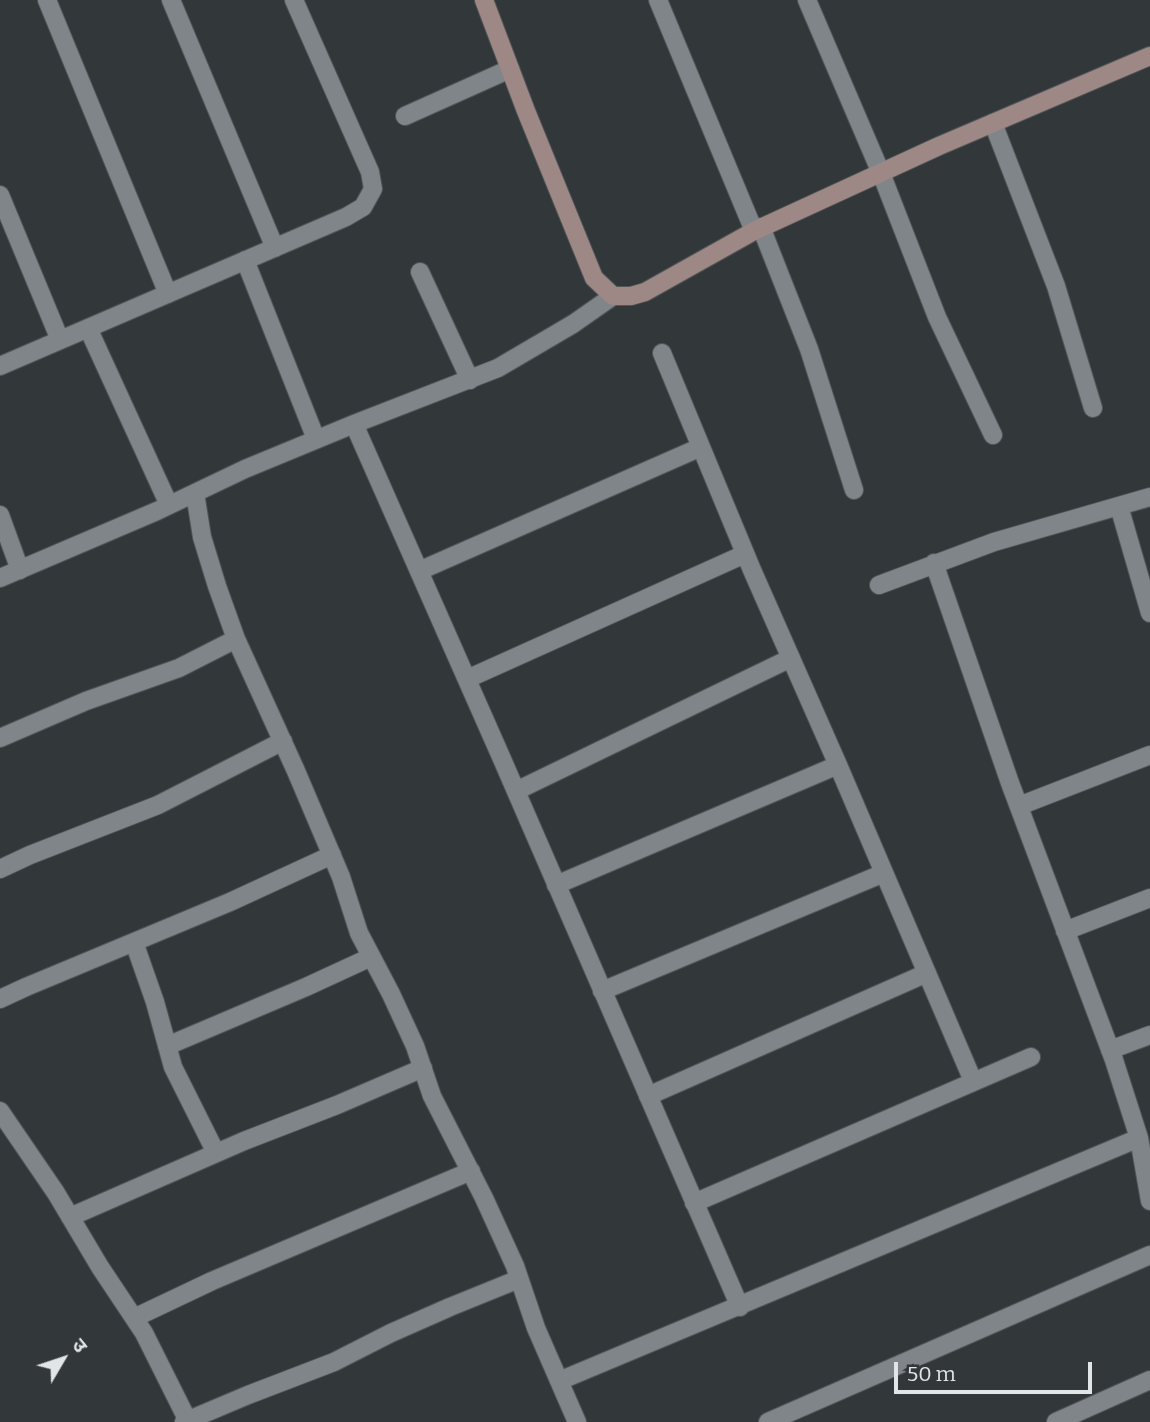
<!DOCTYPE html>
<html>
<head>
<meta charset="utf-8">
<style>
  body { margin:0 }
  #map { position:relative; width:1150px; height:1422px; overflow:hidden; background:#32373a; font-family:Bitter,"Noto Sans Devanagari",serif }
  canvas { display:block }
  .north { position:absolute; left:28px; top:1324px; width:70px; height:70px; -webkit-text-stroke:5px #32373a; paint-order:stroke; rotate:51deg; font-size:19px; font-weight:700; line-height:28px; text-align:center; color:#e2e5e7 }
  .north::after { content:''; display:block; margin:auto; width:24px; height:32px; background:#e2e5e7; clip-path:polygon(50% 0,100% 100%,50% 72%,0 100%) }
  .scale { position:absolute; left:894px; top:1362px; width:198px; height:32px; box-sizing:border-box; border:4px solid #e2e5e7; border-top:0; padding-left:9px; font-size:21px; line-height:24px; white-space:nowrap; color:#e2e5e7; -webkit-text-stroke:5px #32373a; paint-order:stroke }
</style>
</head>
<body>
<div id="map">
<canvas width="1150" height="1422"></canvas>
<div class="north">उ</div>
<div class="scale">50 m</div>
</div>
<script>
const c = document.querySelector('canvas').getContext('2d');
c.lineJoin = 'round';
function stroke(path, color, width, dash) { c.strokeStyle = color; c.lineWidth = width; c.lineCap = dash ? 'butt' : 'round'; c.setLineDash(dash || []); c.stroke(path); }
const street = new Path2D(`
  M47,0L168,294
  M171,0L275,248
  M658,0L754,231
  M807,0L881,173L937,317L993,435
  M405,116L510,69
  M993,123L1056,286L1093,408
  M0,195L60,340
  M761,227L809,349L854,490
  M245,260L316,439
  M420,272L470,380
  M88,328L169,505
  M662,353L752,570L838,765L973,1081
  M0,366L346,217L363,207L373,189L370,172L294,0
  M354,424L502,759L740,1307
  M195,493L202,537L217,586L236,639L296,771L341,877L359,933L391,994L415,1046L432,1096L484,1198L515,1266L536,1328L577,1422
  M1119,506L1150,613
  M0,515L20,570
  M934,563L1010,783L1114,1060L1139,1138L1150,1201
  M419,571L701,447
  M0,578L157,511L245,469L354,424L498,368L573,324L613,296
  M879,585L994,542L1150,497
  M467,679L745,554
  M0,738L86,701L179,668L236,639
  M516,791L791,658
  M1019,806L1150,755
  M0,869L30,855L158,805L283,741
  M556,885L838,765
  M1065,931L1150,898
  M134,942L155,1002L173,1067L216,1153
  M602,991L884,873
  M0,999L26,987L230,902L332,855
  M167,1046L306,987L371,957
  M1110,1050L1150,1035
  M648,1096L927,973
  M0,1111L56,1193L100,1267L144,1333L188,1421
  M694,1203L1031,1057
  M70,1217L244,1141L337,1105L423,1068
  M134,1318L212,1281L471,1171
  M559,1381L1139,1138
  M184,1422L248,1395L334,1362L391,1333L450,1307L519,1279
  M768,1422L1150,1255
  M1056,1422L1150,1380`);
const secondary = new Path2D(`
  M484,0L526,111L594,278L613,296H631L645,292L754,231L939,146L1150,56`);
stroke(street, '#525658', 20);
stroke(secondary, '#525658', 20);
stroke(street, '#80858a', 18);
stroke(secondary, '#9e8886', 18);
</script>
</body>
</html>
